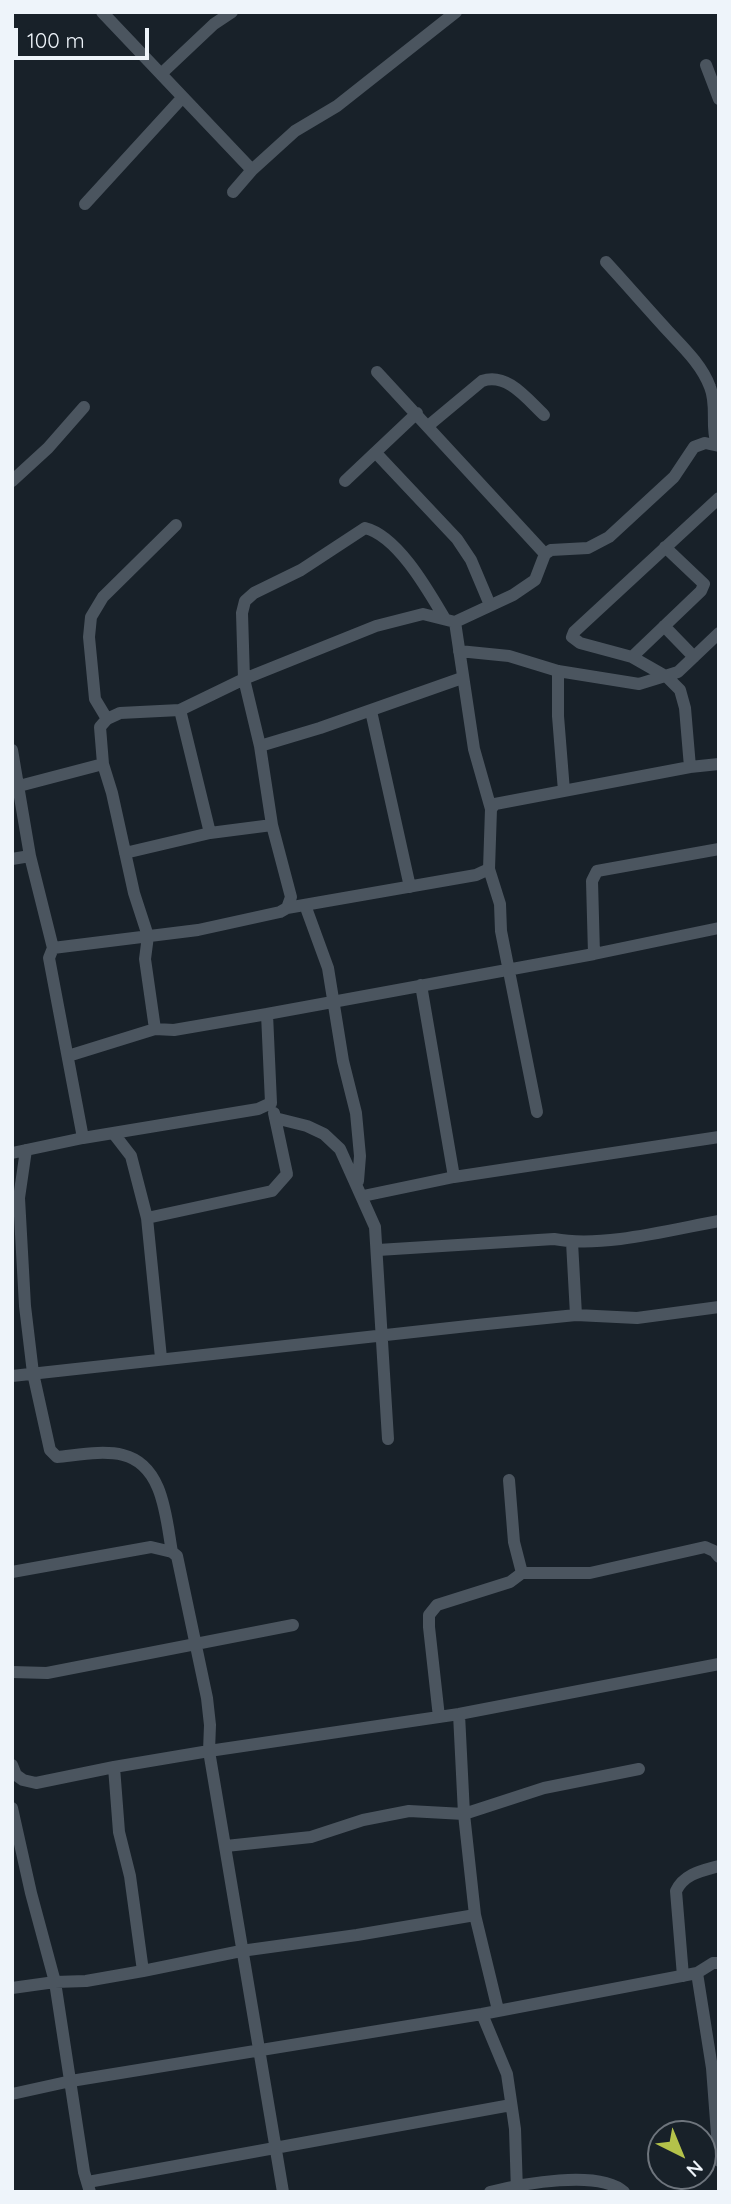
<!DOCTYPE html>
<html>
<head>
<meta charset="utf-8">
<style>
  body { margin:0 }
  #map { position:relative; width:731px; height:2204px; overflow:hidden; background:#182129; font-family:Quicksand,sans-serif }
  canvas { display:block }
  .frame { position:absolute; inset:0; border:14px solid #eef4fa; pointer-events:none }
  .north { position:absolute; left:647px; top:2120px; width:70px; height:70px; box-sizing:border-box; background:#182129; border:2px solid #6e757d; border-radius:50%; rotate:137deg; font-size:19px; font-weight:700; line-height:28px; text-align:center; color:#eef4fa }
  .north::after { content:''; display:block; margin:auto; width:24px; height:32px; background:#b4c24a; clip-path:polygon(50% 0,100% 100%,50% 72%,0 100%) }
  .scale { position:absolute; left:14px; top:28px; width:135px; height:32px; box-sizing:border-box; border:4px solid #eef4fa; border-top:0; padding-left:9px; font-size:21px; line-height:24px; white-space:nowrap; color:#eef4fa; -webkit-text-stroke:5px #182129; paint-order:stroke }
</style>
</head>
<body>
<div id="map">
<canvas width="731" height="2204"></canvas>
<div class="frame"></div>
<div class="north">N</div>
<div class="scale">100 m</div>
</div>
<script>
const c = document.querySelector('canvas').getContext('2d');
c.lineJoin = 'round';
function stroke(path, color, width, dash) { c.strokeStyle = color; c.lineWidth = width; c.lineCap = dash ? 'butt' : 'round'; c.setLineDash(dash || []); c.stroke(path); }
stroke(new Path2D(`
  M102,12L252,170
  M706,65L719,99
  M161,74L214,24L232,12
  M233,192L252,170L295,131L337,106L456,12
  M85,204L182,98
  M606,262C627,285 647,308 668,331C683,347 702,365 710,387C718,406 710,426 717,445
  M377,372L545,554
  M428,426L482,381C507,372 527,399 544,415
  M376,453L457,539L471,560L490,605
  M12,481L48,448L84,407
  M345,481L417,413
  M455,622L474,749L491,809
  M664,626L694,657
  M459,651L509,656L558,671L639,684L678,672L719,633
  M632,657L701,591L704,584L665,547
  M558,671V716L564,791
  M180,710L210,833
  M371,711L410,887
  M107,719L95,699L89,637L91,617L103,597L176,525
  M260,746L320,728L462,678
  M12,750L30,856
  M690,767L685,708L680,690L667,677L632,657L580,643L572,637L574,632L719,498
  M19,786L103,764
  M125,853L210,833L272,825
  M12,859L30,856L53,948
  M489,869L500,904L501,931L537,1112
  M305,905L328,968L343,1061L356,1113L360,1156L358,1181
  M287,908L476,875L489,869L491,809L495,804L690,767L719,764
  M594,954L592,881L597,871L719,849
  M421,985L454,1177
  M155,1029L145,959L148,936L134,893L112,793L103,764L100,727L107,719L120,713L180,710L244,679L376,626L423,614L455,622L513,595L535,580L545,554L551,550L588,548L609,537L674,477L694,447L705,443L719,446
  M68,1056L155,1029L174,1030L267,1014
  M275,1118L307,1126L324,1134L340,1149L375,1227L388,1439
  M114,1134L131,1156L147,1218L161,1358
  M83,1138L258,1109L271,1103L267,1014L594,954L719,928
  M26,1150L19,1198L25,1306L33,1373L50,1450L57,1457C78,1455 103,1450 123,1455C164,1465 166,1519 172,1552
  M12,1153L83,1138L49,958L53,948L198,930L280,912L287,908L291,897L272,825L260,746L244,679L242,613L245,601L254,593L301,570L365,528C398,536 429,592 445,619
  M363,1196L454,1177L719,1137
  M147,1218L272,1191L287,1174L274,1113
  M572,1242L576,1315
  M378,1250L554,1239C603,1248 670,1230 719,1221
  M12,1376L477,1325L576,1315L637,1318L719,1307
  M509,1480L514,1542L522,1573
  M12,1572L151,1547L172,1552L177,1556L207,1698L210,1725L209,1751L283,2192
  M12,1672L47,1673L293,1625
  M439,1717L429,1627V1615L437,1605L510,1582L522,1573H590L705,1547L714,1551L719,1557
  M12,1765L16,1775L23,1780L36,1783L114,1767L209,1751L459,1714L719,1664
  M114,1767L119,1832L130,1876L143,1971
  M12,1808L31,1893L55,1982L12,1988
  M226,1846L311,1837L363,1820L409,1811L464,1814L544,1788L639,1769
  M475,1915L498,2010
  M697,1973L712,2068L719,2161
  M683,1976L676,1891C684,1874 701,1871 719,1866
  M482,2014L507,2074L515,2129L517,2192
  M12,2094L71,2081L482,2014L697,1973L713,1963H719
  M88,2182L511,2105
  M90,2192L84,2172L55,1982L86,1981L143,1971L241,1951L357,1935L475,1915L464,1814L459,1714
  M490,2192C521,2184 599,2169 624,2192`), '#4b555f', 12);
</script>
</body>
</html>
